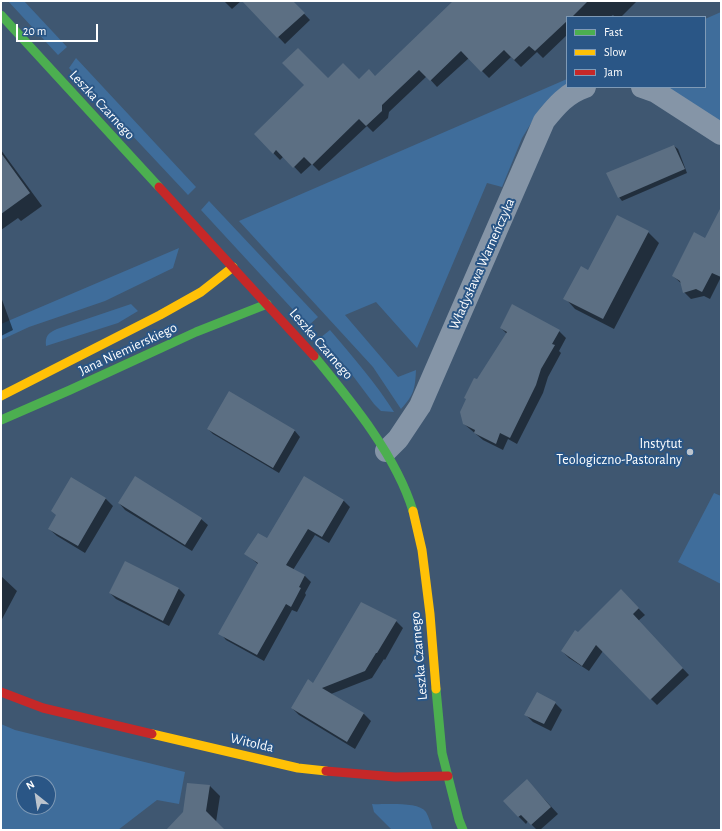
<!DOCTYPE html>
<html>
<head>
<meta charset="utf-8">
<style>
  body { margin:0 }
  #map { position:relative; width:722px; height:831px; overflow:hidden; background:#3f5771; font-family:"Alegreya Sans",sans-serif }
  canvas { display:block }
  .frame { position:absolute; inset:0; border:2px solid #fff; pointer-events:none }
  .legend { position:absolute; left:566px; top:16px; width:140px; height:72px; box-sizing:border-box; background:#2a5686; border:1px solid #7f9ab6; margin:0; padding:5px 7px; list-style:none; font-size:12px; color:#fff }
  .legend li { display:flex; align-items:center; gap:8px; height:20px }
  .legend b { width:20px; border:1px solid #7f9ab6 }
  .north { position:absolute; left:16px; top:775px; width:40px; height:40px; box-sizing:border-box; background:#2a5686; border:1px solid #7f9ab6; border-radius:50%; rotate:330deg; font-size:11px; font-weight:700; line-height:16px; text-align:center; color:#fff }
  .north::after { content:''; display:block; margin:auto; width:14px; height:18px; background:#bcc4cd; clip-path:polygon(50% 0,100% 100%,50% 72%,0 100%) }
  .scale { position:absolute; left:16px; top:24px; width:82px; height:18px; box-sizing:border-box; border:2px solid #fff; border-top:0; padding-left:5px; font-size:12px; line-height:14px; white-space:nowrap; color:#fff; -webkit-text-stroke:3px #2a5686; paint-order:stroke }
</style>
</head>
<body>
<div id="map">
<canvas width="722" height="831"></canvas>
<div class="frame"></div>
<ul class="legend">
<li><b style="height:5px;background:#4caf50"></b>Fast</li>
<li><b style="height:5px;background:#ffc107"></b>Slow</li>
<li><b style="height:5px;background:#c62828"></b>Jam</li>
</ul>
<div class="north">N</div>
<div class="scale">20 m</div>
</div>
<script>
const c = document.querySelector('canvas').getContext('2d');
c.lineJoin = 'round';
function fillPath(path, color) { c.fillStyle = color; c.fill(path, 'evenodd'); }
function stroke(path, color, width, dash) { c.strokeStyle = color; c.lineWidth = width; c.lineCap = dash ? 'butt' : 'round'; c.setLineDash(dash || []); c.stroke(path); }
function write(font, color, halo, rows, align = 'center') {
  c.font = font + ' "Alegreya Sans",sans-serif'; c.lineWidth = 4; c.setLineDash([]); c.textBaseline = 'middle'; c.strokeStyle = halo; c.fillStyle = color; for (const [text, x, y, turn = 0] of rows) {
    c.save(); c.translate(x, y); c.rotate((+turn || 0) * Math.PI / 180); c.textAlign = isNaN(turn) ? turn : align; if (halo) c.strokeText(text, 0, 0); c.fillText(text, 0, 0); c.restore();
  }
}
fillPath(new Path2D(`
  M8,1H24L67,47L58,55Z
  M721,12V125L665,87H705V19Z
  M76,58L196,187L188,195L69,68Z
  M567,79V87L541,107L522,138L502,187L487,183L417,348L376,302L345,315L398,377L416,370C415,389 414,395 401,409L373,367L239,221Z
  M209,201L318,317L308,326L201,210Z
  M179,248L173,268L105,301L29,327L1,340V324Z
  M131,304L138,311L118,323L46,346C45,336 48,333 57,329Z
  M330,330C353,357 375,382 394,412L381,411L374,404L347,368L320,338Z
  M714,493L721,496V584L678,562Z
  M1,724L15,730L185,772L179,804L157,800L118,830H1ZM24,783H48V807H24Z
  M372,804C385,805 418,801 426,812C429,817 431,825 433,830H392L374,812Z`), '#3f6d9b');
fillPath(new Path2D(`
  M224,1H241L232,9Z
  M244,1H292L310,20L285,44Z
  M455,1H637L621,17H615L613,15L610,17H567V35L543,58L537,52L521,67L511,57L489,78L469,58L437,87L427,76L389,112L388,118L373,132L367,126L319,171L312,164L301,174L284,156L280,160L255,134L328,80L359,81L375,77Z
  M674,146L678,149L687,173L622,201L619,197Z
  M1,150L42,206L21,221L18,218L1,230Z
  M721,231V280L720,279L710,299L704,296L691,299L684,292L682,284L673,276L705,239Z
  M648,232L659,243L614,329L575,309L565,298L588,272Z
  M1,297L13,330L1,336Z
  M501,328L559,331L566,338L559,351L561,353L548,377L543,393L517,444L508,439L503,450L483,440L464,424L478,381L507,334Z
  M229,393L295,431L300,437L279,473L213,434L208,429Z
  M135,477L201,519L208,525L192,551L125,510L119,503Z
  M71,479L106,499L113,506L85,553L57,536L49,529L57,516Z
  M343,500L350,507L329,543L315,535L293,570L305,576L311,582L305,593L306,595L297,612L292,610L264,661L226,640L220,633L258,564L246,554L268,539Z
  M1,576L17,591L1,621Z
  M179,589L185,595L169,626L116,599L110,593Z
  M621,591L645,615L638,621L689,675L657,705L603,651L589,671L569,658L562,651Z
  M396,621L403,628L385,660L384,659L372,678L331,694L364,714L371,721L355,749L299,715L292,708L314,684Z
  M555,703L562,710L551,731L533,722L526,715Z
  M210,786L220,796L216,822L224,830H167Z
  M534,788L558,814L540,830H537L528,821L526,824L518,816Z`), '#0007');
fillPath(new Path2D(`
  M242,1H293L305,13L277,38Z
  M453,1H588L572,17H567V21L535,51L529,46L514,60L504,50L481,72L461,51L430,81L419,70L382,105V111L366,126L359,119L312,165L304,157L293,168L276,150L273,154L254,134L304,85L282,63L298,48L328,78L343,63L359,79L369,69L375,76Z
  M674,145L685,169L618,198L606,173Z
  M1,153L30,193L1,214Z
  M721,207V277L712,273L702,292L696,289L683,293L680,281L672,276L694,232L705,238Z
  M617,215L649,231L603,319L563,299L581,266L588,270Z
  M512,304L560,330L552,344L555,345L541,369L536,385L510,438L500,433L496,444L474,433L475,430L463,424L460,412L466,399L464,398L474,378L477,379L507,332L500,328Z
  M229,391L295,430L273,468L207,429Z
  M135,476L202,518L185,545L118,503Z
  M304,476L344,500L322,537L308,529L286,565L305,575L299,587L301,588L291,607L286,604L257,655L218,634L258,563L244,554L258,533L267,538Z
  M71,477L106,498L78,546L48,529L56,515L51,511Z
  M125,561L179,588L163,621L109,593Z
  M621,589L639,608L633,614L683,668L650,700L596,645L582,666L561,651L575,630L578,632Z
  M361,602L397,620L377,653H376L365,671L322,688L364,713L347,742L291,708L308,679L313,683Z
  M537,692L556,702L544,724L524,715Z
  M527,779L551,807L531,825L521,815L518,817L503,801Z
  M187,783L210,785L206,811L225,830H166L183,812Z`), '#5c6f83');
stroke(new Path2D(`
  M642,87L656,92L721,134
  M386,451L398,439L420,406L544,121C556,106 567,93 585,87`), '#8595a7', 22);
stroke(new Path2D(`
  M1,15L159,187
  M314,356C351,401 396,455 413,511
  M1,420L70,390L196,332L267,304
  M436,689L442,753L459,820L463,830`), '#4caf50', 9);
stroke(new Path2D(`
  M1,396L160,315L201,292L233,267
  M413,511L422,550L430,614L436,689
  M152,734L298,768L326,771`), '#ffc107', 9);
stroke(new Path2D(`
  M159,187L314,356
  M1,692L43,708L152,734
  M326,771L395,777L448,776`), '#c62828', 9);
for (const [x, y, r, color] of [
  [690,452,4,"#bcc4cd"]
]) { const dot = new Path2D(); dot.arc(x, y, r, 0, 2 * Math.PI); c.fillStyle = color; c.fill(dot); stroke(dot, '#2a5686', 1.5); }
write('14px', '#fff', '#2a5686', [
  ["Leszka Czarnego",102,105,47],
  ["Władysława Warneńczyka",482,264,-66],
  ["Leszka Czarnego",321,344,49],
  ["Jana Niemierskiego",128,349,-25],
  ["Leszka Czarnego",419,656,-95],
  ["Witolda",252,743,13]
]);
write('14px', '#fff', '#2a5686', [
  ["Instytut",682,444],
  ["Teologiczno-Pastoralny",682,460]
], 'right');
</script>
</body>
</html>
